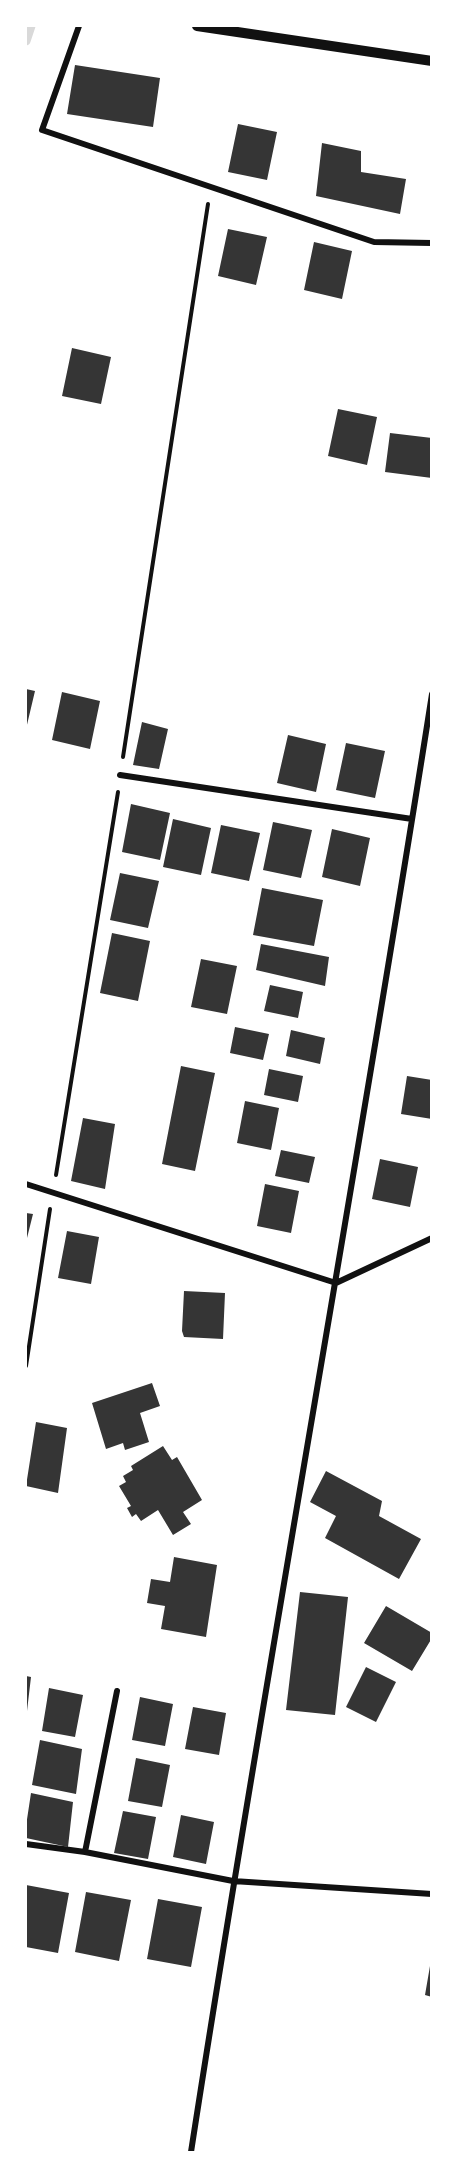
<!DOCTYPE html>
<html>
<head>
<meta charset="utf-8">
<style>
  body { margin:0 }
  #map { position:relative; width:457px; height:2178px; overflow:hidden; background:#fff; font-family:Poppins,sans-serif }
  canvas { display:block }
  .frame { position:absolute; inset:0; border:27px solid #fff; pointer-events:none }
</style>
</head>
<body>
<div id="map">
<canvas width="457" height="2178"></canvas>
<div class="frame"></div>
</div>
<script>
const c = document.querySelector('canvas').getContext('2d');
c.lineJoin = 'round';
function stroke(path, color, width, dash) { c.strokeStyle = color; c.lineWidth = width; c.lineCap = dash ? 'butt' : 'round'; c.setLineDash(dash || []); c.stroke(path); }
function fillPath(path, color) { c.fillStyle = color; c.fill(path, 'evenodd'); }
stroke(new Path2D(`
  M26,41L31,26`), '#d9d9d9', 9);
fillPath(new Path2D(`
  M75,65L160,78L153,127L67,114Z
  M238,124L277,132L267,180L228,172Z
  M322,143L361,151V172L406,179L400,214L316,196Z
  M228,229L267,237L256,285L218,276Z
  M314,242L352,251L342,299L304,290Z
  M72,348L111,357L101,404L62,396Z
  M338,409L377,417L367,465L328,456Z
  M390,433L432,438V478L385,472Z
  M26,689L35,691L26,729Z
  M62,692L100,701L90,749L52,740Z
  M142,722L168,729L159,769L133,765Z
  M288,735L326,744L316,792L277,783Z
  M346,743L385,751L375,798L336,790Z
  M131,804L170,813L160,860L122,852Z
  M173,819L211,828L201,875L163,867Z
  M273,822L312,830L301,878L263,870Z
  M221,825L260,833L249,881L211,873Z
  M332,829L370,838L360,886L322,877Z
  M120,873L159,881L148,928L110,920Z
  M262,888L323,900L314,946L253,935Z
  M112,933L150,941L138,1001L100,993Z
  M261,944L329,957L325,986L256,970Z
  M201,959L237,966L227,1014L191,1007Z
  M270,985L303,992L298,1018L264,1011Z
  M235,1027L269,1034L263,1060L230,1053Z
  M291,1030L325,1038L320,1064L286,1056Z
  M181,1066L215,1073L195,1171L162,1164Z
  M269,1069L303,1076L298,1102L264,1095Z
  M407,1076L432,1080V1119L401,1114Z
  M245,1101L279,1108L271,1150L237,1143Z
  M83,1118L115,1124L105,1189L71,1181Z
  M281,1150L315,1157L309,1183L275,1176Z
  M380,1159L418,1167L410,1207L372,1199Z
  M265,1184L299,1191L291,1233L257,1226Z
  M26,1213L33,1214L26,1242Z
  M67,1231L99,1237L91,1284L58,1278Z
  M184,1291L225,1293L223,1339L184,1337L182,1331Z
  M152,1383L160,1406L140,1413L149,1442L125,1450L123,1443L106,1449L92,1403Z
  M36,1422L67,1428L58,1493L26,1486Z
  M163,1446L172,1460L177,1457L202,1500L183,1512L191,1524L173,1535L158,1510L141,1521L136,1514L132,1517L127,1508L131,1506L119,1486L126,1482L123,1476L133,1470L131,1466Z
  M326,1471L382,1501L379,1516L421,1539L399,1579L325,1538L336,1516L310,1502Z
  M174,1557L217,1565L206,1637L161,1629L165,1606L147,1603L151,1579L170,1582Z
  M300,1592L348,1597L335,1715L286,1710Z
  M386,1606L432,1633V1638L412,1671L364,1643Z
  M366,1667L396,1682L376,1722L346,1707Z
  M26,1676L31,1677L27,1711H26Z
  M49,1688L83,1695L75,1737L42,1731Z
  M140,1697L173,1704L165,1746L132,1740Z
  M193,1707L226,1713L219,1755L185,1749Z
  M40,1740L82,1749L76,1794L32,1785Z
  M136,1758L170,1765L162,1807L128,1801Z
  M31,1793L73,1802L68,1847L26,1838V1826Z
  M123,1811L156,1817L148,1859L114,1853Z
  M181,1815L214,1822L206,1864L173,1857Z
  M26,1885L69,1893L58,1953L26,1947Z
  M86,1892L131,1900L119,1961L75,1952Z
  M158,1899L202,1907L191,1967L147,1959Z
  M430,1966H432V1997L425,1995Z`), '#353535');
stroke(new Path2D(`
  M123,757L208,204
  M56,1175L118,792
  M26,1366L50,1209`), '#111', 4);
stroke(new Path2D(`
  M79,26L42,130L374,242L432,243
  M120,775L412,819
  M26,1184L336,1283L432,1238
  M26,1844L85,1852L233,1881L432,1894
  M85,1852L117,1691
  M191,2152C266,1666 356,1181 432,694`), '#111', 6);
stroke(new Path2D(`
  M197,26L432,61`), '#111', 10);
</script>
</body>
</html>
